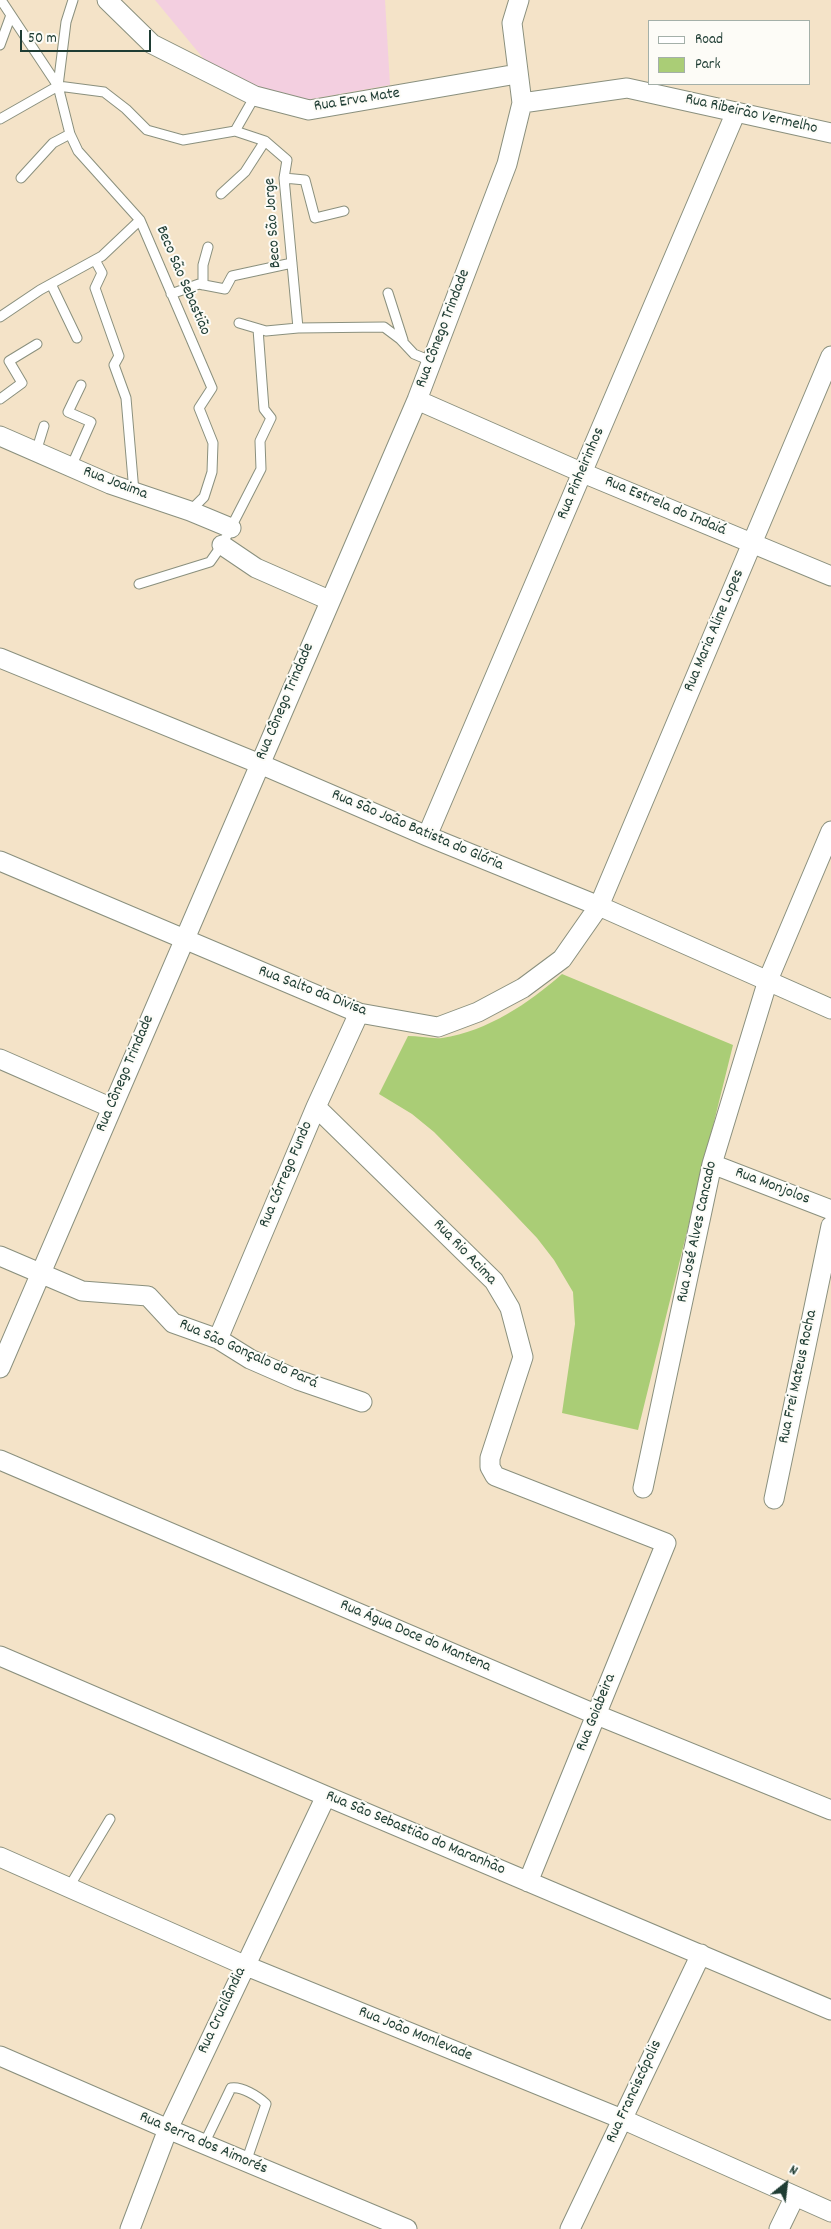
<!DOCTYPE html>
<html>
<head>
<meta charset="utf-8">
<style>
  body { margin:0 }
  #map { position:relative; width:831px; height:2229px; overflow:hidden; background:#f4e3c8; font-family:Dekko,sans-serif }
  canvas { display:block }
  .legend { position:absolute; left:648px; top:20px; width:162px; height:65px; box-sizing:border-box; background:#fdfcf7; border:1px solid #a4b0a9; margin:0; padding:6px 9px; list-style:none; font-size:15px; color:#1f3d34 }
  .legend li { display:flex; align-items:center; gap:10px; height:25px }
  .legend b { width:25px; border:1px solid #a4b0a9 }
  .north { position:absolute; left:761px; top:2159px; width:50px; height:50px; -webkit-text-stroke:4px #fdfcf7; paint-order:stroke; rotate:29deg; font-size:14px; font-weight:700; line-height:20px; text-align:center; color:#1f3d34 }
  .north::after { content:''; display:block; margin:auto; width:18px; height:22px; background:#1f3d34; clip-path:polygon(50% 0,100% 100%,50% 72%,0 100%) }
  .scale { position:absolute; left:20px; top:30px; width:131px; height:22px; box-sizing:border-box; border:2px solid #1f3d34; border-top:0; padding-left:6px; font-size:15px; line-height:18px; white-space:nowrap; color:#1f3d34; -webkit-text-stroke:4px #fdfcf7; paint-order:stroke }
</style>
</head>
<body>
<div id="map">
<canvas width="831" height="2229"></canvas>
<ul class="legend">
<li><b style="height:6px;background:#fff"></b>Road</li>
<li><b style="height:14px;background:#aacd76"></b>Park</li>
</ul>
<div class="north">N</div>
<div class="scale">50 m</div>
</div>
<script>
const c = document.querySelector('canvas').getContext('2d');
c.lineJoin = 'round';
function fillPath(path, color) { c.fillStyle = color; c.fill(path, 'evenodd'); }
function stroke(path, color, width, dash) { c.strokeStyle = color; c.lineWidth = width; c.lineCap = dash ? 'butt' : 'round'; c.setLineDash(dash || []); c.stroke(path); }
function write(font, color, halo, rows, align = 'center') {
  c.font = font + ' Dekko,sans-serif'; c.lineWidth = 4; c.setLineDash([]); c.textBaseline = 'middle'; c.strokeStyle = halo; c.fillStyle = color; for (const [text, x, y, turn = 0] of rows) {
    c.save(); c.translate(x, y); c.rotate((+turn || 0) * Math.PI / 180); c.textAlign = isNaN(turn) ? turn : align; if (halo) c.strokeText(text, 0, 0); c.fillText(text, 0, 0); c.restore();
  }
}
fillPath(new Path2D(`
  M155,0H385L390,85L306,100L259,88L208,64Z`), '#f3cfe0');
fillPath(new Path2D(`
  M562,974L733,1045L638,1430L562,1413L575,1324L573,1292L554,1260L537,1238L499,1198L434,1132L412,1114L379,1094L408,1036C419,1036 432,1039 442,1038C488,1031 529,1003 562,974Z`), '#aacd76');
const lane = new Path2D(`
  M1,0L58,86L70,134L78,151L140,220L212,388L199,408L213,443L212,472L204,497L190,511
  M0,45L11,15
  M58,86L104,92L126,109L147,130L183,140L235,131L265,141L287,160L284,178L298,328
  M58,86L66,22L73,0
  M0,119L58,86
  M235,131L255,96
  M21,178L53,143L70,134
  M284,178L305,180L315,218L344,211
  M221,194L245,172L265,141
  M95,260L102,273L95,288L119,356L114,365L126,398L134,492
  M51,284L77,338
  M203,285V265L208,247
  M388,293L403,340
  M171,294L199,284L225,289L232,276L292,263
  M0,317L40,290L102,256L140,220
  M239,323L266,331L298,328L384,327L400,339L414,354L431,361
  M0,399L22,383L9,361L37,344
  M36,452L44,426
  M71,467L91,422L68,412L81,385
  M139,584L210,562L222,545L261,469L260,441L271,418L264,409L258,329
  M69,1887L110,1819
  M204,2144L231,2088C241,2086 258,2096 266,2104L246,2162`);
const street = new Path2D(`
  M107,0L152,44L255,96L309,110L517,74
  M522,103L627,88L831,133
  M417,400L583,473L831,576
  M0,436L110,484L190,511L231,528
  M222,545L256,568L329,600
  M0,658L260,764L427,836L599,906L831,1009
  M427,836L736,112
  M0,861L359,1013L438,1027L478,1012L523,988L562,959L599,906L831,356
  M0,1059L112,1108
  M316,1107L494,1281L510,1308L523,1357L490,1458V1467L495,1476L666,1543L528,1882
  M712,1164L831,1210
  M0,1256L82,1291L148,1296L173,1323L218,1339L250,1359L298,1380L362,1402
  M218,1339L316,1107L359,1013
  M0,1368L417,400L507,164L522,103L512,23L519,0
  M0,1460L597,1715L831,1810
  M643,1488L712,1164L768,980L831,831
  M774,1499L831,1226
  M0,1656L326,1796L831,2010
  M0,1857L244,1965L622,2119L831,2212
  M0,2056L168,2129L407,2229
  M130,2229L168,2129L326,1796
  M570,2229L701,1954
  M779,2229L795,2196`);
stroke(lane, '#8a907e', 11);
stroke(street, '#8a907e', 21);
stroke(lane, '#fff', 9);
stroke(street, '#fff', 19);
write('16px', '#1f3d34', '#fdfcf7', [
  ["Rua Erva Mate",357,101,-9],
  ["Rua Ribeirão Vermelho",751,115,13],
  ["Beco São Jorge",274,223,-94],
  ["Beco São Sebastião",182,281,67],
  ["Rua Cônego Trindade",444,329,-69],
  ["Rua Pinheirinhos",582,474,-67],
  ["Rua Joaima",115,484,21],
  ["Rua Estrela do Indaiá",665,507,23],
  ["Rua Maria Aline Lopes",715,631,-67],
  ["Rua Cônego Trindade",286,702,-67],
  ["Rua São João Batista do Glória",417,831,23],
  ["Rua Salto da Divisa",312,992,21],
  ["Rua Cônego Trindade",126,1074,-67],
  ["Rua Córrego Fundo",287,1175,-67],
  ["Rua Monjolos",772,1187,21],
  ["Rua José Alves Cancado",698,1232,-78],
  ["Rua Rio Acima",464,1253,46],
  ["Rua São Gonçalo do Pará",248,1355,24],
  ["Rua Frei Mateus Rocha",799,1377,-78],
  ["Rua Água Doce do Mantena",415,1637,23],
  ["Rua Goiabeira",597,1713,-68],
  ["Rua São Sebastião do Maranhão",415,1834,23],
  ["Rua Crucilândia",223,2011,-65],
  ["Rua João Monlevade",415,2035,22],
  ["Rua Franciscópolis",635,2092,-65],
  ["Rua Serra dos Aimorés",203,2144,23]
]);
</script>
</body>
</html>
